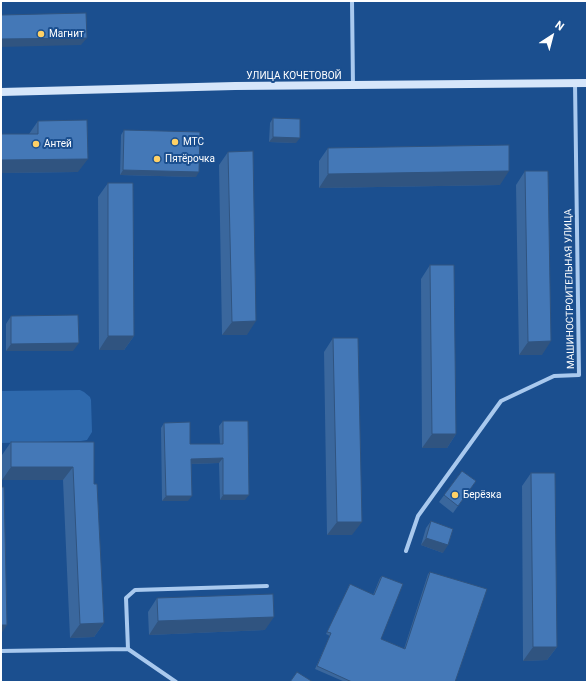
<!DOCTYPE html>
<html>
<head>
<meta charset="utf-8">
<style>
	body { margin:0 }
	#map { position:relative; width:588px; height:683px; overflow:hidden; background:#1b4f8f; font-family:Roboto,sans-serif }
	canvas { display:block }
	.frame { position:absolute; inset:0; border:2px solid #fff; pointer-events:none }
	.north { position:absolute; left:532px; top:16px; width:40px; height:40px; -webkit-text-stroke:3px #1b4f8f; paint-order:stroke; rotate:36deg; font-size:11px; font-weight:700; line-height:16px; text-align:center; color:#fff }
	.north::after { content:''; display:block; margin:auto; width:14px; height:18px; background:#fff; clip-path:polygon(50% 0,100% 100%,50% 72%,0 100%) }
</style>
</head>
<body>
<div id="map">
<canvas width="588" height="683"></canvas>
<div class="frame"></div>
<div class="north">N</div>
</div>
<script>
const c = document.querySelector('canvas').getContext('2d');
c.lineJoin = 'round';
function paint(path, color) { c.fillStyle = color; c.fill(path, 'evenodd'); }
const shape = rows => new Path2D(rows.map(r => 'M' + r).join(''));
function trace(path, color, width, dash) { c.strokeStyle = color; c.lineWidth = width; c.lineCap = dash ? 'butt' : 'round'; c.setLineDash(dash || []); c.stroke(path); }
function write(font, color, halo, rows, align = 'center') {
  c.font = font + ' Roboto,sans-serif'; c.lineWidth = 4; c.setLineDash([]); c.textBaseline = 'middle'; c.strokeStyle = halo; c.fillStyle = color; for (const [text, x, y, turn = 0] of rows) {
    c.save(); c.translate(x, y); c.rotate((+turn || 0) * Math.PI / 180); c.textAlign = isNaN(turn) ? turn : align; if (halo) c.strokeText(text, 0, 0); c.fillText(text, 0, 0); c.restore();
  }
}
paint(shape([
	[80,390,84,392,90,397,91,400,92,432,87,440,81,441,1,443,1,391]
]), '#2e69ad');
trace(shape([
	[352,1,353,86],
	[406,551,418,516,501,401,554,376,579,375,575,83],
	[128,649,126,598,135,590,267,586],
	[128,649,176,682],
	[1,651,128,649]
]), '#a9c9ee', 4);
trace(shape([
	[1,92,235,86,587,83]
]), '#d6e6fa', 8);
paint(shape([
	[273,118,296,143,269,142,270,123],
	[38,121,78,172,1,173,1,134,29,134],
	[124,130,196,177,120,175,121,135],
	[328,148,500,185,319,188,319,161],
	[228,152,247,335,222,335,219,165],
	[525,171,542,355,519,355,516,185],
	[108,183,134,336,124,350,99,350,98,197],
	[430,265,456,434,447,448,422,448,421,279],
	[11,316,73,351,6,351,6,324],
	[333,338,352,535,327,535,324,352],
	[223,421,245,500,220,500,219,463,191,464,188,501,162,501,161,428,164,423,190,444,220,444,219,426],
	[11,442,94,442,94,484,104,623,94,637,70,638,63,480,2,480,2,455],
	[462,471,476,481,453,513,439,502],
	[531,473,557,647,547,660,523,661,522,486],
	[431,521,443,553,421,545,426,528],
	[430,572,455,682,345,682,315,669,330,636,326,634,350,584,373,595,380,578,382,576,381,639,404,649,428,574],
	[157,598,265,630,149,635,148,612]
]), '#3a679d');
paint(shape([
	[87,38,81,45,1,47,1,39],
	[273,137,300,138,296,143,269,142],
	[88,159,78,172,1,173,1,160],
	[123,170,199,172,196,177,120,175],
	[509,171,500,185,319,188,328,174],
	[256,321,247,335,222,335,232,322],
	[108,336,134,336,124,350,99,350],
	[551,341,542,355,519,355,528,342],
	[79,343,73,351,6,351,11,344],
	[432,434,456,434,447,448,422,448],
	[223,458,219,463,188,464,191,459],
	[11,467,73,467,63,480,2,480],
	[223,495,249,495,245,500,220,500],
	[166,496,192,496,188,501,162,501],
	[337,522,362,522,352,535,327,535],
	[426,538,448,545,443,553,421,545],
	[274,617,265,630,149,635,158,621],
	[104,623,94,637,70,638,80,624],
	[1,625,7,625,1,634],
	[533,647,557,647,547,660,523,661]
]), '#305480');
const building = shape([
	[86,13,87,38,1,39,1,15,86,13],
	[273,118,300,119,300,138,273,137,273,118],
	[87,120,88,159,1,160,1,134,38,134,38,121,87,120],
	[124,130,200,132,199,172,123,170,124,130],
	[509,145,509,171,328,174,328,148,509,145],
	[253,151,256,321,232,322,228,152,253,151],
	[525,171,548,171,551,341,528,342,525,171],
	[108,183,133,183,134,336,108,336,108,183],
	[430,265,454,265,456,434,432,434,430,265],
	[78,315,79,343,11,344,11,316,78,315],
	[333,338,358,338,362,522,337,522,333,338],
	[223,421,248,421,249,495,223,495,223,458,191,459,192,496,166,496,164,423,190,422,190,444,223,444,223,421],
	[11,442,94,442,94,484,97,484,104,623,80,624,73,467,11,467,11,442],
	[462,471,476,481,458,506,444,495,462,471],
	[531,473,555,473,557,647,533,647,531,473],
	[1,487,4,487,7,625,1,625,1,487],
	[431,521,453,529,448,545,426,538,431,521],
	[430,572,487,589,455,682,352,682,317,666,331,633,327,632,350,584,374,595,382,576,403,584,381,639,405,649,430,572],
	[273,594,274,617,158,621,157,598,273,594],
	[297,672,313,682,290,682,297,672]
]);
paint(building, '#4478b7');
trace(building, '#305480', 1);
for (const [x, y, r, color] of [
	[41,34,4,"#ffd166"],
	[175,142,4,"#ffd166"],
	[36,144,4,"#ffd166"],
	[157,159,4,"#ffd166"],
	[455,495,4,"#ffd166"]
]) { const dot = new Path2D(); dot.arc(x, y, r, 0, 2 * Math.PI); c.fillStyle = color; c.fill(dot); trace(dot, '#1b4f8f', 1.5); }
write('10px', '#fff', '#1b4f8f', [
	["Магнит",49,34],
	["МТС",183,142],
	["Антей",44,144],
	["Пятёрочка",165,159],
	["Берёзка",463,495]
], 'left');
write('10px', '#fff', '#1b4f8f', [
	["УЛИЦА КОЧЕТОВОЙ",294,76],
	["МАШИНОСТРОИТЕЛЬНАЯ УЛИЦА",570,289,-91]
]);
</script>
</body>
</html>
